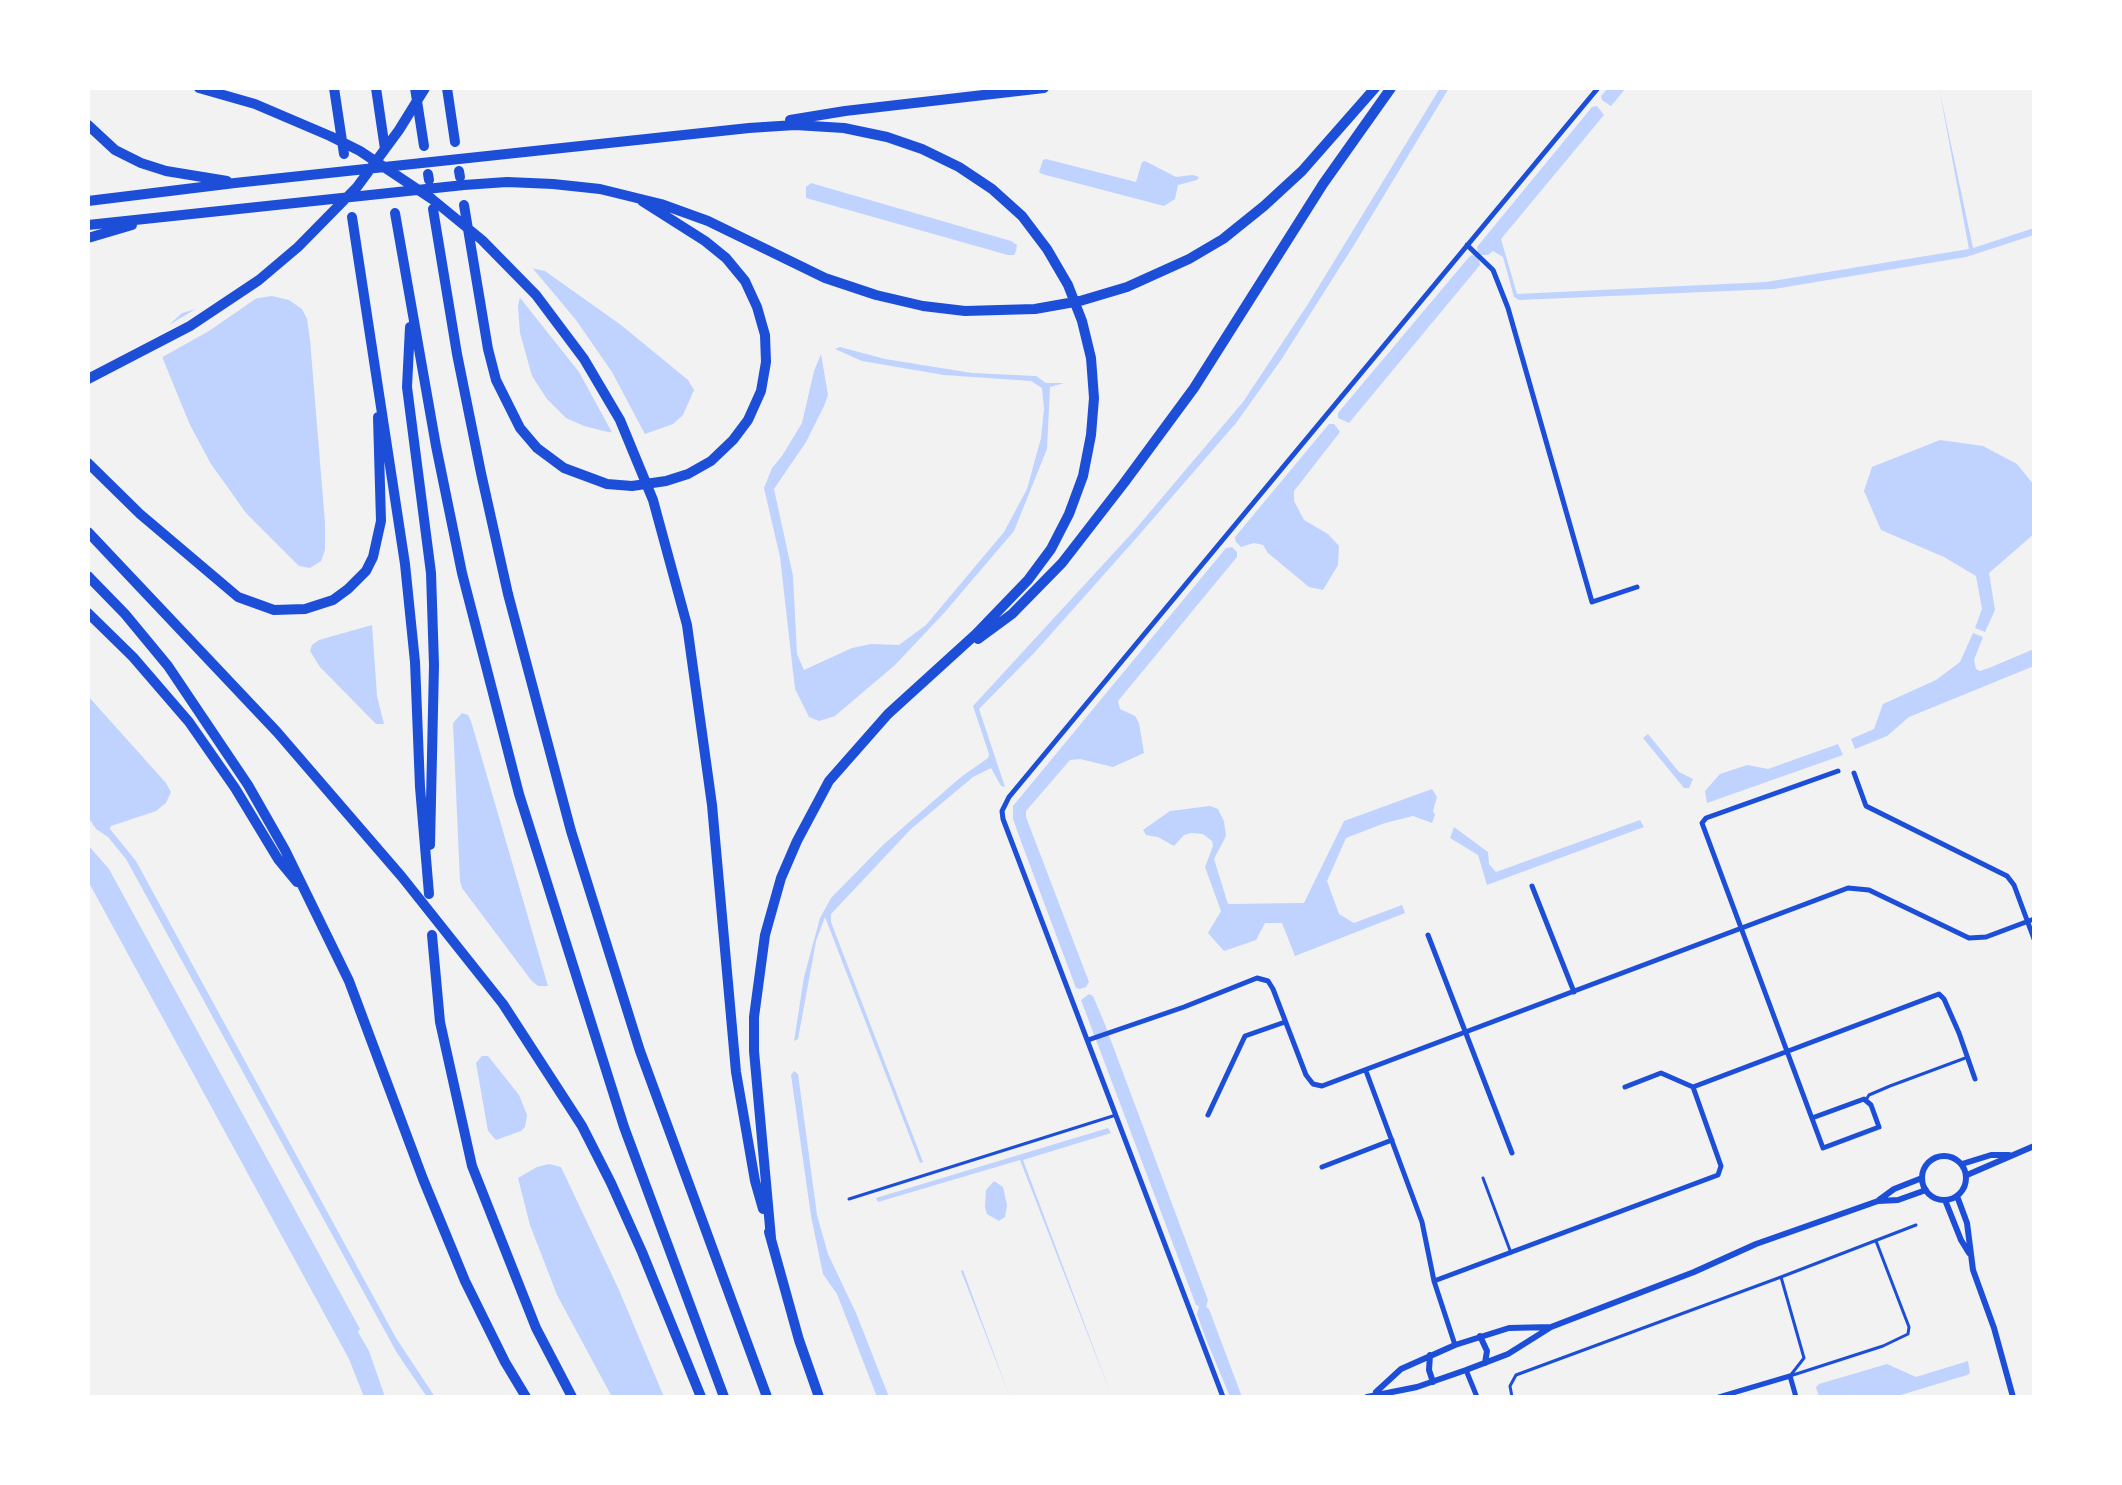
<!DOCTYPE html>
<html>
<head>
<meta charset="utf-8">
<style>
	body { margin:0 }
	#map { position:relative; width:2122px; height:1485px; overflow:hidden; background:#f2f2f2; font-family:"Fira Sans",sans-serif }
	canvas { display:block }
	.frame { position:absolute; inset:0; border:90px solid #fff; pointer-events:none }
</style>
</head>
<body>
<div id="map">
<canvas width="2122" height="1485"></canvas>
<div class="frame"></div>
</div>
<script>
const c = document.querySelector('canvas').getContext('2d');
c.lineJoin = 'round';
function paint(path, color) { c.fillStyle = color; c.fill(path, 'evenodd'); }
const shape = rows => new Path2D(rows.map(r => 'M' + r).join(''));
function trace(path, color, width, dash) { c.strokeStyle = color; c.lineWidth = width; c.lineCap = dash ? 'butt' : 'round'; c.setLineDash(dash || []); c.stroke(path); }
paint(shape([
	[1440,88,1449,88,1354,245,1281,360,1236,423,1139,535,1035,652,979,709,1005,787,1001,786,991,768,973,777,911,829,831,914,831,922,923,1162,920,1163,825,917,816,941,798,1039,794,1041,804,977,820,918,831,898,884,844,961,777,988,758,989,754,973,706,1133,532,1243,402,1308,304],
	[1608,88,1626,88,1611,106,1602,100,1601,96],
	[1939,88,1973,248,2034,228,2034,235,1966,257,1774,289,1519,300,1514,297,1503,257,1493,251,1488,255,1482,255,1479,260,1480,265,1349,423,1338,418,1338,413,1469,257,1478,251,1477,247,1592,107,1597,106,1604,115,1501,239,1517,294,1766,282,1969,249],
	[1046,159,1136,182,1142,162,1145,161,1176,177,1193,175,1199,177,1197,180,1178,185,1175,199,1164,206,1042,174,1039,172,1043,160],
	[811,183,1011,241,1017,245,1016,251,1014,255,1008,255,806,198,806,187],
	[531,268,545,271,621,325,688,380,694,390,683,415,673,424,642,435,608,432,584,426,566,418,547,399,532,376,520,333,518,306,524,279],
	[272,296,289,300,302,309,307,319,310,340,325,523,325,550,321,561,310,568,299,566,246,513,211,464,190,425,163,359,162,344,166,333,171,323,182,313,206,306],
	[840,347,885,359,972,373,1036,376,1046,383,1064,383,1050,387,1047,449,1014,531,944,613,895,665,835,716,819,721,809,717,795,689,780,557,764,488,772,468,782,456,802,423,814,371,821,354,828,395,824,406,806,442,774,489,793,576,797,654,804,670,852,648,871,644,899,645,926,625,1004,532,1027,489,1041,438,1044,409,1042,388,1031,381,944,375,862,361,835,349],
	[1329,424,1334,424,1340,432,1294,491,1294,501,1304,520,1328,534,1339,546,1338,565,1323,590,1309,587,1268,553,1263,545,1254,543,1241,547,1236,542,1235,537],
	[1940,440,1983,446,2017,464,2034,485,2034,534,1989,573,1995,610,1985,632,1975,628,1982,609,1976,576,1944,557,1881,530,1864,491,1872,467],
	[1232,547,1237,552,1237,557,1118,701,1120,709,1135,716,1139,723,1144,753,1113,767,1080,759,1070,760,1026,811,1026,817,1089,982,1086,987,1080,989,1076,988,1022,844,1013,819,1013,806,1226,548],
	[372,625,377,696,384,724,376,724,320,667,310,651,312,645,319,640],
	[1973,633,1983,637,1974,660,1976,669,1980,671,1989,668,2034,649,2034,666,1909,717,1887,736,1855,749,1851,739,1874,729,1883,704,1936,680,1960,662],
	[88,696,166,783,171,792,166,803,156,811,111,826,110,829,136,861,396,1338,435,1397,427,1397,397,1353,126,859,108,837,96,829,88,817],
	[462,713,468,715,471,721,548,986,538,986,531,980,462,888,460,881,453,723],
	[1648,734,1679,772,1693,779,1689,788,1684,788,1643,738],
	[1838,744,1843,755,1707,803,1705,791,1720,774,1747,765,1768,769],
	[1432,789,1437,797,1433,811,1435,815,1432,823,1413,816,1385,823,1346,838,1327,881,1339,914,1354,923,1402,905,1405,913,1295,956,1282,923,1265,923,1256,940,1224,951,1208,933,1221,911,1205,867,1213,846,1212,841,1203,834,1191,833,1184,835,1174,846,1158,837,1146,835,1143,830,1170,811,1210,806,1218,809,1224,821,1226,836,1214,859,1228,904,1304,903,1344,821],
	[1640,820,1644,827,1487,885,1478,855,1450,838,1454,827,1488,852,1489,864,1496,872],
	[88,845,109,869,360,1329,358,1332,369,1351,385,1397,364,1397,349,1359,88,881],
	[1089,994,1093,996,1104,1022,1208,1300,1206,1307,1209,1309,1242,1397,1230,1397,1206,1339,1197,1314,1199,1306,1196,1305,1081,1000],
	[482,1056,488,1056,492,1061,519,1095,527,1115,525,1127,521,1131,496,1140,488,1131,476,1063],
	[794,1071,798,1074,817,1215,828,1254,856,1313,889,1397,877,1397,837,1294,823,1274,811,1216,791,1075],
	[1108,1128,1111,1133,1023,1160,1112,1397,1020,1160,878,1202,876,1198],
	[549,1164,561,1167,619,1290,664,1397,612,1397,557,1295,530,1225,518,1178,537,1167],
	[994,1181,1003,1187,1007,1205,1005,1217,999,1221,987,1214,985,1207,986,1190],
	[963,1270,981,1319,1010,1397,961,1271],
	[1968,1361,1970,1373,1967,1375,1894,1397,1819,1397,1816,1387,1819,1384,1887,1364,1916,1377]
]), '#bfd3fe');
paint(shape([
	[178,88,259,88,272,93,249,98,188,95],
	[530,265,576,320,612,372,647,438,614,436,579,372,517,294,520,277],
	[264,293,209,331,159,359,158,343,164,328,209,301]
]), '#f2f2f2');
trace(shape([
	[1866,1100,1869,1095,1890,1086,1968,1057],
	[1483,1178,1511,1253],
	[849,1199,1116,1115],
	[1790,1376,1804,1358,1781,1277,1916,1225],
	[1790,1376,1883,1346,1908,1334,1909,1327,1876,1241],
	[1512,1397,1510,1386,1516,1375,1781,1277]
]), '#1d4ed8', 3);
trace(shape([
	[1467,245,1493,270,1508,308,1592,602,1637,587],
	[1854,773,1866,806,2007,876,2014,885,2034,939],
	[1532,886,1574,992],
	[1428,935,1512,1153],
	[1088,1040,1184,1007,1257,978,1268,981,1273,989,1306,1075,1313,1084,1322,1086,1848,888,1869,890,1969,938,1986,937,2034,919],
	[1366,1071,1422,1222,1434,1281,1455,1345],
	[1625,1087,1661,1073,1693,1087,1939,994,1944,999,1959,1033,1975,1079],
	[1208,1115,1245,1036,1285,1022],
	[1812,1118,1864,1099,1871,1105,1879,1127,1823,1148,1702,823,1706,818,1838,771],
	[1322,1167,1392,1140],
	[1434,1281,1718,1175,1721,1166,1693,1087],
	[1466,1370,1477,1397],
	[1223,1397,1003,819,1002,811,1009,797,1598,88],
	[1719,1397,1790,1376,1796,1397]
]), '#1d4ed8', 5);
trace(shape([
	'1922 1178a22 22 0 1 1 44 0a22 22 0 1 1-44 0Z',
	[1962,1164,1991,1155,2009,1155],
	[1967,1175,2034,1146],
	[1957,1196,1967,1223,1973,1270,1994,1328,2013,1397],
	[1879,1200,1894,1189,1922,1178],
	[1945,1200,1961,1240,1969,1253],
	[1480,1336,1487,1351,1485,1363],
	[1430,1355,1429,1370,1433,1382],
	[1376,1392,1401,1369,1455,1345,1509,1328,1551,1327],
	[1367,1397,1417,1387,1466,1370,1508,1354,1551,1327,1694,1272,1756,1244,1878,1201,1898,1200,1926,1190]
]), '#1d4ed8', 6);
trace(shape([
	[199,88,255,104,330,136,360,151,432,199,482,240,536,295,584,359,620,420,653,500,687,625,712,805,736,1072,755,1181,763,1209],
	[334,88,344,154],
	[376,88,385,149],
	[415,88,424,146],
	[447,88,455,142],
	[790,120,845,111,1044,88],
	[88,125,115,150,141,163,166,171,227,181],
	[459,171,460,177],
	[428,174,429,180],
	[88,201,235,183,749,128,795,125,844,128,887,137,922,149,959,167,992,189,1022,216,1047,249,1068,285,1082,321,1091,358,1094,398,1091,435,1083,476,1069,514,1051,549,1028,580,976,634,888,714,829,781,797,841,781,878,765,935,754,1017,754,1051,771,1238],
	[464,205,488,349,496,380,520,428,537,448,564,468,607,484,632,486,666,481,688,474,711,461,733,440,748,420,761,391,766,362,765,335,757,307,745,281,726,258,705,241,642,201],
	[433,209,457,354,481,473,508,594,571,831,640,1051,767,1397],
	[395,213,436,446,462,573,519,794,624,1127,724,1397],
	[352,217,405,564,415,662,420,787,429,894],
	[88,225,464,185,507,182,553,184,600,189,661,204,708,221,825,278,876,295,923,306,965,311,1035,309,1080,301,1127,287,1189,259,1223,239,1264,206,1302,171,1375,88],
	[88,238,132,225],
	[410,327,407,387,431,573,434,665,430,845],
	[88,379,190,326,259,280,298,247,357,187,399,130,425,88],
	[88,463,140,514,238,597,274,610,305,609,333,600,348,589,366,571,373,557,381,521,378,417],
	[88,532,277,732,402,877,503,1004,582,1126,611,1183,642,1252,701,1397],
	[88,576,125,614,168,666,248,785,285,850,349,981,423,1179,465,1281,505,1362,526,1397],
	[88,613,133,657,189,722,235,788,278,859,297,882],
	[978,639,1012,614,1062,563,1124,483,1194,388,1323,184,1391,88],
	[432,935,440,1022,472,1166,536,1328,572,1397],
	[769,1232,799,1340,819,1397]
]), '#1d4ed8', 10);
</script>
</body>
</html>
